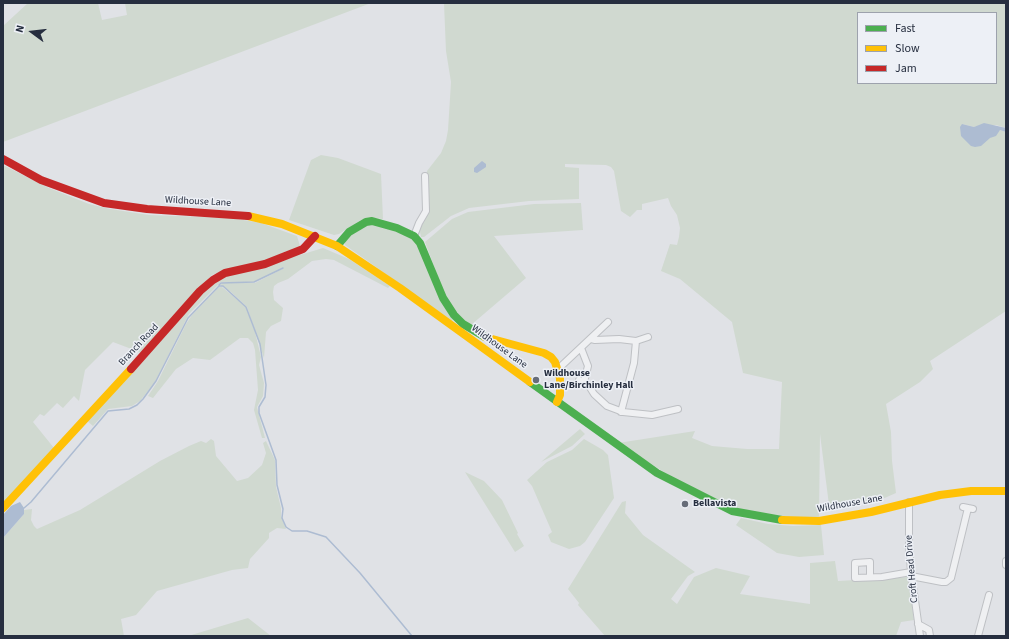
<!DOCTYPE html>
<html>
<head>
<meta charset="utf-8">
<style>
	body { margin:0 }
	#map { position:relative; width:1009px; height:639px; overflow:hidden; background:#e0e2e6; font-family:"Source Sans 3",sans-serif }
	canvas { display:block }
	.frame { position:absolute; inset:0; border:4px solid #262e3f; pointer-events:none }
	.legend { position:absolute; left:857px; top:12px; width:140px; height:72px; box-sizing:border-box; background:#edf0f6; border:1px solid #9da2ad; margin:0; padding:5px 7px; list-style:none; font-size:12px; color:#262e3f }
	.legend li { display:flex; align-items:center; gap:8px; height:20px }
	.legend b { width:20px; border:1px solid #9da2ad }
	.north { position:absolute; left:12px; top:12px; width:40px; height:40px; -webkit-text-stroke:3px #edf0f6; paint-order:stroke; rotate:285deg; font-size:11px; font-weight:700; line-height:16px; text-align:center; color:#262e3f }
	.north::after { content:''; display:block; margin:auto; width:14px; height:18px; background:#262e3f; clip-path:polygon(50% 0,100% 100%,50% 72%,0 100%) }
</style>
</head>
<body>
<div id="map">
<canvas width="1009" height="639"></canvas>
<div class="frame"></div>
<ul class="legend">
<li><b style="height:5px;background:#4caf50"></b>Fast</li>
<li><b style="height:5px;background:#ffc107"></b>Slow</li>
<li><b style="height:5px;background:#c62828"></b>Jam</li>
</ul>
<div class="north">N</div>
</div>
<script>
const c = document.querySelector('canvas').getContext('2d');
c.lineJoin = 'round';
function paint(path, color) { c.fillStyle = color; c.fill(path, 'evenodd'); }
const shape = rows => new Path2D(rows.map(r => 'M' + r).join(''));
function trace(path, color, width, dash) { c.strokeStyle = color; c.lineWidth = width; c.lineCap = dash ? 'butt' : 'round'; c.setLineDash(dash || []); c.stroke(path); }
function write(font, color, halo, rows, align = 'center') {
  c.font = font + ' "Source Sans 3",sans-serif'; c.lineWidth = 3; c.setLineDash([]); c.textBaseline = 'middle'; c.strokeStyle = halo; c.fillStyle = color; for (const [text, x, y, turn = 0] of rows) {
    c.save(); c.translate(x, y); c.rotate((+turn || 0) * Math.PI / 180); c.textAlign = isNaN(turn) ? turn : align; if (halo) c.strokeText(text, 0, 0); c.fillText(text, 0, 0); c.restore();
  }
}
paint(shape([
	[28,3,98,3,102,20,127,15,125,3,371,3,3,142,3,26],
	[444,3,1006,3,1006,128,996,125,974,127,962,124,990,138,1000,130,1006,132,1006,311,930,361,933,369,920,382,886,404,891,432,892,461,896,493,880,500,829,505,820,434,819,517,787,517,740,509,718,500,675,479,618,443,695,431,692,438,712,446,747,449,779,449,782,382,743,373,732,322,680,279,661,271,670,244,677,245,679,237,680,228,677,215,671,206,668,198,642,204,642,210,637,210,630,217,621,211,614,171,611,167,606,165,565,164,565,167,579,168,579,199,529,201,469,208,451,216,424,237,421,237,419,227,426,217,427,171,441,153,446,141,448,130,451,82,446,51],
	[858,13,996,13,996,83,858,83],
	[321,155,338,158,381,174,383,219,371,218,361,220,339,234,334,235,289,220,311,160],
	[3,165,49,188,89,204,110,209,149,215,231,218,261,223,297,236,300,246,266,260,228,269,212,275,142,353,113,342,85,370,79,401,74,396,63,408,57,403,44,416,40,414,33,422,54,448,3,505],
	[581,203,583,230,494,236,526,278,471,325,459,317,447,301,425,242,452,219,468,212,534,204],
	[371,224,401,232,416,242,454,318,452,321,345,245,345,238],
	[323,248,349,259,390,286,388,288,334,260,326,259,312,261,288,279,278,283,274,286,273,292,274,300,283,308,281,321,271,326,266,332,264,358,247,307,231,292,220,285,222,283,255,283,284,268,254,282,221,282,189,314,155,382,140,401,132,406,108,409,93,426,86,420,201,292,219,277,298,253,300,255],
	[219,287,222,287,246,307,255,332,261,357,259,365,264,383,263,396,257,407,265,438,262,438,254,410,258,390,255,350,253,343,248,338,240,338,210,360,193,358,176,369,153,398,148,396,158,381,186,324,192,315],
	[580,429,585,434,572,446,541,462],
	[211,439,214,441,216,456,237,481,248,478,262,465,266,453,263,443,266,441,275,460,276,487,281,508,281,516,286,529,277,528,269,533,269,538,250,559,248,568,232,570,157,591,136,615,121,619,124,636,3,636,3,538,24,514,24,510,32,509,31,520,34,526,37,529,80,510,160,461,189,446,201,441,206,443],
	[584,439,603,450,608,455,614,498,585,542,580,546,569,549,551,542,548,535,552,532,532,486,527,480,547,462,572,450],
	[465,472,484,481,502,500,518,533,517,534,524,546,515,552],
	[626,501,625,513,643,535,695,572,688,576,671,599,677,604,694,577,716,568,750,576,740,594,810,604,810,563,835,561,838,581,908,577,914,620,901,622,896,636,605,636,578,605,579,603,568,589,622,502],
	[741,518,768,524,793,526,821,525,824,555,799,557,777,553,736,525],
	[248,618,271,636,188,636]
]), '#d0d9d0');
paint(shape([
	[984,123,1006,128,1006,132,1000,130,996,136,990,138,981,146,975,147,971,146,961,136,960,127,962,124,974,127],
	[482,161,486,164,486,167,477,173,474,172,474,168],
	[20,502,24,508,24,514,3,538,3,515,11,506]
]), '#adbcd2');
trace(shape([
	[219,285,221,283,254,282,283,268],
	[24,508,31,502,108,411,129,409,137,405,143,399,156,381,188,318,219,286,223,286,246,307,260,344,266,385,265,397,259,407,259,413,276,460,277,485,283,509,282,518,286,527,292,531,307,531,326,537,360,573,412,636]
]), '#adbcd2', 1.5);
const street = shape([
	[414,236,419,223,426,211,425,176],
	[591,339,595,340,619,339,636,341,648,337],
	[581,348,588,366,584,382],
	[557,370,608,322],
	[579,380,589,386,594,394,607,406,623,412,652,415,678,409],
	[621,412,634,363,636,341],
	[909,502,909,544,911,572,920,636],
	[963,507,973,509],
	[1006,561,1006,565],
	[911,576,942,582,946,582,951,578,968,508],
	[870,577,870,562,855,563,855,578,882,577,911,572],
	[918,624,929,630,930,636],
	[978,636,989,595]
]);
trace(street, '#bec0c4', 8);
trace(street, '#eff0f2', 6);
trace(shape([
	[337,246,349,232,366,222,372,221,397,228,414,236,420,243,443,298,454,315,463,324,485,337],
	[530,382,657,473,732,511,782,520]
]), '#4caf50', 8);
trace(shape([
	[248,216,282,224,337,246,400,288,530,382],
	[485,337,544,353,551,357,555,362,560,378,560,395,557,402],
	[3,508,131,369],
	[782,520,819,521,871,512,940,495,971,491,1006,491]
]), '#ffc107', 8);
trace(shape([
	[3,159,41,180,104,203,147,209,248,216],
	[131,369,200,291,213,280,225,273,265,264,303,249,315,236]
]), '#c62828', 8);
for (const [x, y, r, color] of [
	[536,380,4,"#676d79"],
	[685,504,4,"#676d79"]
]) { const dot = new Path2D(); dot.arc(x, y, r, 0, 2 * Math.PI); c.fillStyle = color; c.fill(dot); trace(dot, '#edf0f6', 1.5); }
write('10px', '#262e3f', '#edf0f6', [
	["Wildhouse Lane",198,202,3],
	["Branch Road",139,345,-47],
	["Wildhouse Lane",499,347,36],
	["Wildhouse Lane",850,504,-10],
	["Croft Head Drive",912,569,-95]
]);
write('bold 10px', '#262e3f', '#edf0f6', [
	["Wildhouse",544,374],
	["Lane/Birchinley Hall",544,386],
	["Bellavista",693,504]
], 'left');
</script>
</body>
</html>
